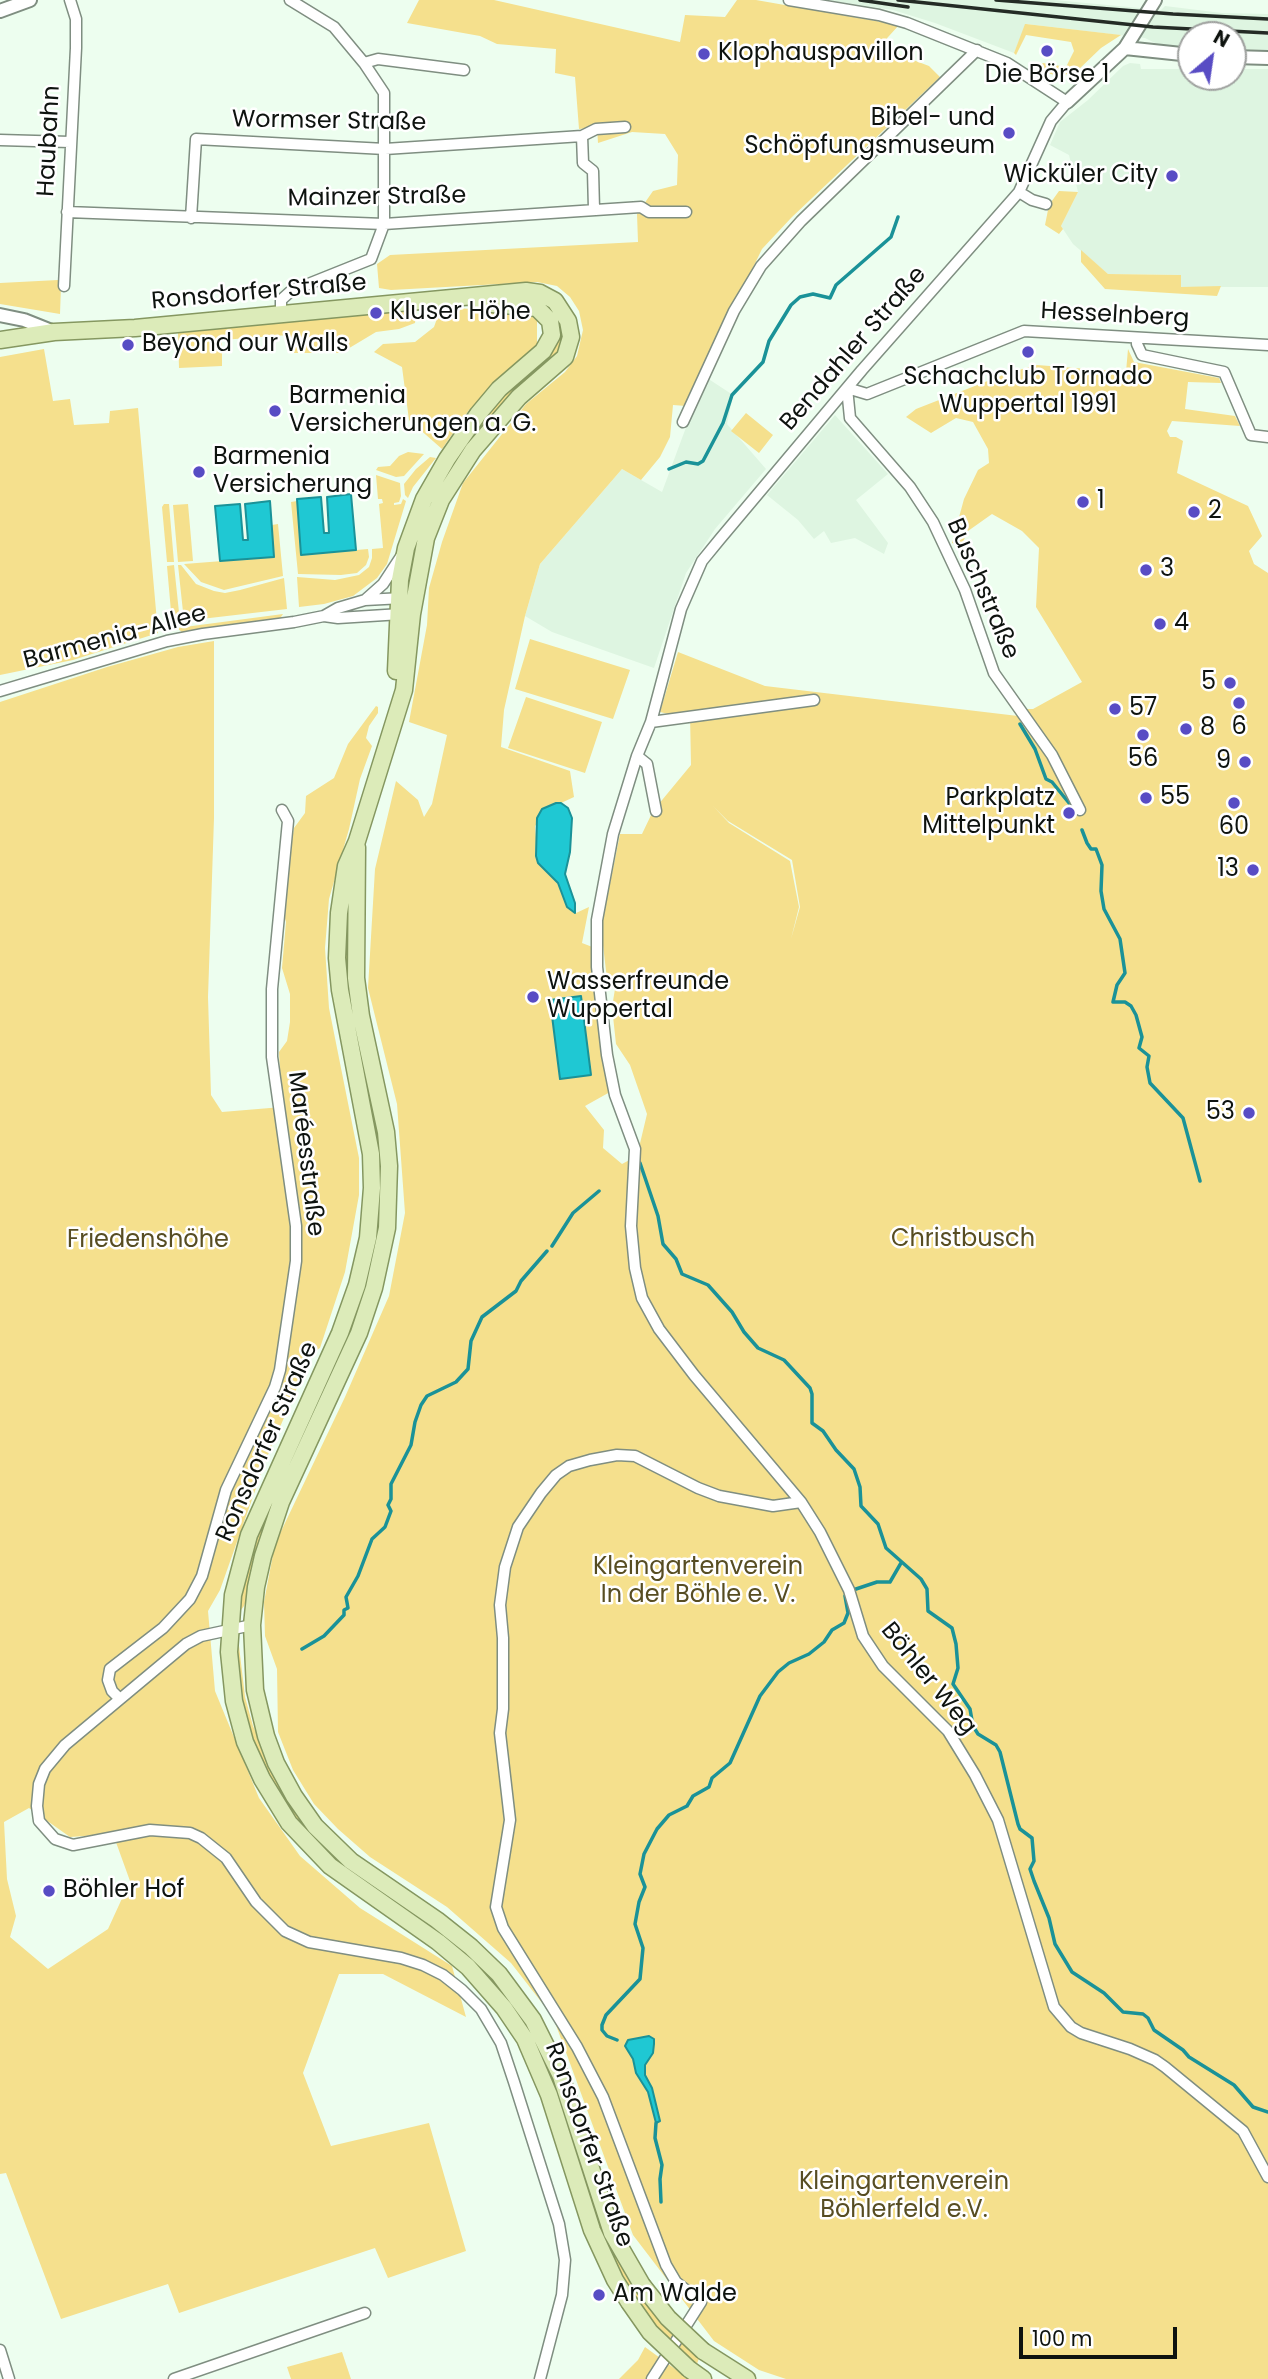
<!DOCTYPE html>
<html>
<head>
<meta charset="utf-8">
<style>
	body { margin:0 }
	#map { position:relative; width:1268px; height:2379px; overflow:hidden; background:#edfeef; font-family:Poppins,sans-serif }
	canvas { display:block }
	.north { position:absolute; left:1177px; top:21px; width:70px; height:70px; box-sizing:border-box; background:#fff; border:2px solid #9fa19f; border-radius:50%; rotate:29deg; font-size:19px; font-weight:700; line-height:28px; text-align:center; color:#0e130f }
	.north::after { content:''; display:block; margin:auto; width:24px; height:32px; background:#584cc4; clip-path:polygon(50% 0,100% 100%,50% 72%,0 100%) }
	.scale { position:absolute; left:1019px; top:2327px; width:158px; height:32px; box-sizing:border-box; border:4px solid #0e130f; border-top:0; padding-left:9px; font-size:21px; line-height:24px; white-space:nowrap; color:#0e130f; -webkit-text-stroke:5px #fff; paint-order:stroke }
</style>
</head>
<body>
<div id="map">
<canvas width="1268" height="2379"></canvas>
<div class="north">N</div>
<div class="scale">100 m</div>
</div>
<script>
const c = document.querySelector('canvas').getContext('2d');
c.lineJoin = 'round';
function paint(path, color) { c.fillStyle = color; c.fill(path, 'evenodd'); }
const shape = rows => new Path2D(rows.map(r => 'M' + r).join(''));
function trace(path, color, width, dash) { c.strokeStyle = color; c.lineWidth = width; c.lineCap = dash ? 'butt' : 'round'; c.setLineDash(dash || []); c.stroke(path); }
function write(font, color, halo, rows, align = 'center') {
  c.font = font + ' Poppins,sans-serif'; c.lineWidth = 5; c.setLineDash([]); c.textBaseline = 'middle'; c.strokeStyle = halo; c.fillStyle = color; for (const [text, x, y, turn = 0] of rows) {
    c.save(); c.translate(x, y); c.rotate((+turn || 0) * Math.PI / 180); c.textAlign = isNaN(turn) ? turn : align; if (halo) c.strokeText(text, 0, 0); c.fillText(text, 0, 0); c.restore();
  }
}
paint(shape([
	[827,0,1054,0,1161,10,1165,6,1222,13,1268,14,1268,51,1233,50,1233,35,1191,35,1191,49,1157,44,1145,38,1026,24,1014,53,935,23,893,10],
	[1130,63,1140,64,1141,69,1191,69,1191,77,1233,77,1233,69,1268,69,1268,287,1181,287,1181,275,1108,274,1073,244,1061,226,1078,192,1069,155,1050,145,1060,122,1088,100,1123,66],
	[707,378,733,395,727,424,766,469,715,529,686,573,654,668,552,632,525,616,540,564,622,469,662,492,691,414],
	[835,415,888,474,856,500,888,543,884,554,855,538,831,543,824,531,814,539,798,520,767,495]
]), '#def5e1');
paint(shape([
	[419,0,494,0,680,42,685,15,725,17,737,0,756,0,899,25,879,47,929,66,940,77,792,217,762,249,686,406,673,405,670,437,660,457,641,480,622,469,540,564,525,616,504,710,501,747,570,771,574,797,561,803,556,803,535,826,537,848,536,856,558,883,568,907,576,913,589,907,582,943,595,948,610,1092,585,1106,604,1130,603,1148,622,1164,637,1156,647,1114,630,1065,616,1044,612,1007,616,983,607,979,601,928,620,834,642,834,653,811,691,765,690,714,677,716,660,712,678,652,765,686,1018,716,1019,709,1033,709,1082,682,1036,607,1039,548,1022,531,992,514,968,531,961,546,952,543,964,499,978,470,989,463,988,449,973,422,956,418,931,433,906,417,916,409,1008,373,1037,365,1126,372,1128,349,1134,362,1219,378,1221,383,1188,382,1185,409,1235,416,1240,426,1172,421,1167,431,1170,437,1176,437,1183,441,1177,473,1248,506,1262,536,1249,551,1254,564,1268,573,1268,2379,786,2379,759,2370,714,2341,633,2235,553,2017,511,1963,447,1907,370,1857,338,1829,314,1804,293,1770,278,1732,277,1669,265,1636,264,1602,275,1544,345,1397,389,1296,405,1213,397,1104,368,988,375,869,396,781,418,800,424,817,432,804,447,735,409,722,427,625,429,588,442,542,463,483,526,404,565,372,577,356,583,330,579,311,570,297,557,286,537,282,391,290,379,288,377,264,390,255,638,242,637,214,653,191,677,185,678,155,665,134,632,132,598,143,597,127,579,129,575,77,555,73,556,49,497,44,480,36,407,23],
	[713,806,728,821,792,860,800,907,791,939,799,907,790,861,729,823],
	[1025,24,1026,24,1121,35,1101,48,1076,72,1059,76,1047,73,1039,66,1043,63,1066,67,1074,51,1071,42,1026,35,1016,55,1014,53],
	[1059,191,1078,192,1061,226,1063,229,1059,234,1045,225,1049,205],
	[1081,250,1108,274,1181,275,1181,287,1221,286,1217,296,1105,289,1081,262],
	[58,280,61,286,60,314,0,304,0,283],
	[526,299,541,299,559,313,564,337,559,353,499,407,480,431,412,583,406,583,415,542,435,491,476,429,502,396,546,357,559,341,559,324,554,314,544,305],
	[441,307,532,313,537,320,537,345,469,410,442,449,409,420,402,367,374,352,383,344,415,342,434,327],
	[417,309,415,323,399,329,376,332,341,353,288,353,288,335,222,340,222,366,179,368,178,333],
	[44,349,53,401,70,399,74,425,109,423,110,411,138,408,158,633,73,660,0,675,0,357],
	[746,413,773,435,759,453,731,431],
	[408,452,424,454,404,476,396,477,376,470,378,467,390,466,399,456],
	[430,457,436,458,413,487,408,498,405,495,404,484,416,469],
	[376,475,400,483,401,496,399,502,394,503,394,505,401,504,403,499,406,501,387,564,377,578,353,596,324,604,299,607,297,577,335,580,359,575,369,567,372,558,372,549,383,548,379,504,383,503,382,499,378,499],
	[297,501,301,555,368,549,369,557,366,565,357,573,341,575,298,574,291,502],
	[164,504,169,504,174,562,167,562,162,507],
	[188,504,193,561,178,562,173,505],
	[278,524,283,576,224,590,201,582,184,564,274,557,272,525],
	[174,565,180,622,172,623,167,566],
	[178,565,181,565,196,584,214,591,225,593,240,590,284,578,287,609,184,621],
	[283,614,279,620,183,633,177,628],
	[530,639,630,670,613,719,515,689],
	[214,641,214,818,208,997,211,1095,222,1112,282,1107,279,1052,287,1041,290,1022,290,994,282,968,286,922,281,905,294,828,305,813,306,796,334,778,348,744,376,706,378,707,378,713,369,726,366,738,372,746,360,779,349,829,329,899,325,948,329,1008,359,1158,359,1195,345,1272,320,1348,312,1353,267,1457,220,1590,208,1611,215,1691,259,1798,300,1856,360,1908,452,1966,466,2017,383,1974,339,1974,303,2073,331,2146,429,2123,466,2251,388,2278,375,2248,179,2313,168,2284,61,2319,6,2173,0,2174,0,702,107,667,178,647],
	[29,1808,70,1837,113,1834,130,1881,108,1929,48,1969,10,1937,16,1916,7,1879,4,1822],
	[526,697,602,722,585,773,508,748],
	[347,891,378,1123,382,1206,378,1241,362,1304,244,1606,238,1614,237,1610,253,1544,286,1465,345,1339,375,1238,379,1171,371,1110,349,1012,344,968],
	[236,1641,239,1646,245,1697,253,1726,279,1784,299,1818,320,1841,458,1944,494,1978,528,2024,553,2076,598,2218,615,2254,699,2358,697,2364,651,2322,618,2271,602,2238,515,2013,491,1981,466,1956,351,1874,325,1852,302,1828,277,1792,255,1746,242,1709],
	[645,2347,689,2379,619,2379,638,2360],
	[342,2352,351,2379,291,2379,287,2367]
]), '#f5e08d');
const water = shape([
	[351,494,356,550,301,555,297,499,321,497,324,533,329,533,327,497,351,494],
	[270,501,274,557,220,561,215,506,240,504,243,540,248,540,245,504,270,501],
	[556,803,561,803,568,808,572,818,570,852,565,874,575,903,575,913,567,907,558,883,538,863,536,856,537,818,542,809,556,803],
	[581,996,591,1075,560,1079,550,1000,581,996],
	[649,2036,654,2039,654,2044,653,2053,645,2065,645,2075,652,2088,660,2121,656,2123,648,2092,636,2073,633,2059,625,2046,628,2040,649,2036]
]);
paint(water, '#1fc8d3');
trace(water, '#1a9298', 2);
trace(shape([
	[669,469,686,462,698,464,703,461,723,423,732,395,763,362,769,341,791,305,800,297,813,294,830,298,836,285,891,237,898,217],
	[1020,724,1035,749,1046,779,1052,782,1069,803],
	[1082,830,1087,843,1091,849,1096,849,1102,865,1101,891,1104,909,1120,939,1125,973,1117,985,1113,1002,1125,1002,1131,1006,1136,1015,1142,1037,1139,1048,1149,1056,1147,1067,1150,1083,1183,1118,1200,1181],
	[640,1163,658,1216,663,1244,676,1259,682,1274,708,1285,732,1312,744,1332,758,1348,784,1360,810,1388,812,1394,812,1423,823,1431,836,1450,854,1469,860,1487,861,1506,878,1524,886,1548,921,1579,927,1589,928,1611,952,1628,956,1644,958,1668,953,1684,970,1709,973,1726,978,1734,996,1745,1000,1752,1018,1824,1020,1829,1032,1838,1034,1861,1030,1869,1034,1881,1049,1918,1055,1944,1072,1972,1104,1993,1123,2012,1143,2014,1148,2018,1154,2030,1183,2050,1189,2057,1234,2085,1253,2107,1268,2112],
	[552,1246,573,1213,599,1191],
	[853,1590,877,1582,890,1582,901,1563],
	[302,1649,324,1636,344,1615,344,1610,348,1608,346,1597,358,1576,372,1539,385,1527,391,1511,388,1505,391,1499,391,1484,411,1445,415,1422,421,1405,427,1396,456,1382,468,1369,471,1341,482,1317,516,1291,521,1281,547,1251],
	[617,2040,607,2036,602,2030,602,2025,606,2015,640,1979,643,1948,635,1924,639,1902,645,1887,640,1874,644,1854,657,1829,669,1815,687,1806,693,1796,709,1787,712,1778,730,1763,760,1696,778,1672,789,1663,809,1654,824,1642,832,1630,844,1623,848,1613,845,1596],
	[656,2123,655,2138,662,2165,660,2179,661,2202]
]), '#1a9298', 3.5);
const minor = shape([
	[789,0,879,15,907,23,1007,63,1067,102,1051,121,1019,192,862,370,720,539,702,561,681,609,651,722,637,756,613,834,597,920,597,967,607,1055,615,1095,635,1149,631,1226,635,1268,642,1298,659,1329,694,1375,801,1502,820,1532,849,1590,863,1636,883,1666,948,1731,975,1775,998,1820,1054,2007,1071,2027,1081,2033,1130,2049,1155,2060,1165,2067,1243,2131,1268,2177],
	[364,63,378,59,464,70],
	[582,136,583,163,593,171,594,209],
	[0,140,70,142],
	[1019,192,1032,200,1046,204],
	[67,212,384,224,641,207,649,212,686,212],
	[191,218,196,139,385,149,582,136,596,129,625,127],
	[64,286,76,48,76,19,70,0],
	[281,313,281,300,291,291,371,259,384,224,384,93,364,63,334,27,290,0],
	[1137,339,1137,344,1142,355,1224,372,1251,435,1268,437],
	[847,388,850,418,910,487,933,522,965,590,994,673,1052,755,1080,810],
	[847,388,867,394,1024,331,1268,345],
	[683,422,734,311,761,266,801,221,977,50],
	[365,600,383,584,402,555],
	[324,616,338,618,401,614],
	[0,691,167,641,203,634,294,622,324,616,338,608,365,600,403,598],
	[651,722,814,700],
	[637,756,647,764,656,811],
	[252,1625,201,1636,186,1644,65,1745,45,1769,39,1784,37,1806,39,1821,55,1839,73,1845,150,1830,190,1833,201,1838,226,1858,256,1902,285,1931,309,1942,401,1958,423,1965,443,1975,462,1990,481,2009,501,2043,514,2082,559,2224,565,2260,562,2295,540,2379],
	[119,1698,112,1691,108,1680,110,1669,163,1628,190,1599,202,1576,226,1490,275,1387,280,1370,296,1261,296,1226,272,1057,272,989,288,821,282,810],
	[0,2350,9,2379],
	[174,2379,365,2313],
	[652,2379,701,2302,676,2282,666,2265,603,2097,577,2047,503,1928,496,1907,510,1820,500,1733,503,1709,503,1638,500,1605,505,1567,518,1527,541,1493,556,1475,569,1466,590,1460,617,1455,635,1456,698,1488,719,1496,773,1506,801,1502]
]);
const tertiary = shape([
	[0,11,30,0],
	[1125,48,1191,55],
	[1233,57,1268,58],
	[1067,102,1125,48,1155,0],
	[0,315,24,320,54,332]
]);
const primary = shape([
	[0,340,54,332,135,328,526,291,540,293,555,301,568,321,571,337,565,357,519,397,473,450,441,500,426,538,412,614,404,690,357,841,346,866,339,913,337,958,340,990,371,1154,372,1188,368,1238,357,1285,340,1333,249,1535,233,1595,229,1652,234,1701,245,1742,262,1779,289,1823,330,1866,438,1942,468,1967,504,2008,525,2039,549,2095,592,2230,615,2280,629,2302],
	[396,671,400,580,406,548,424,499,447,459,478,414,499,389,543,351,552,335,550,321,537,308,492,304,475,299],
	[357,847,356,978,361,1016,386,1132,389,1166,387,1228,374,1288,359,1333,281,1502,263,1556,256,1587,252,1625,255,1690,266,1736,276,1763,294,1796,315,1826,351,1861,437,1920,471,1947,499,1974,533,2020,561,2076,612,2233,642,2285],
	[703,2351,747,2379],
	[689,2369,703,2379]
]);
trace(minor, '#7f8e81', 13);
trace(tertiary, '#7f8e81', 16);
trace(primary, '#859760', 19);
trace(minor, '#fff', 10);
trace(tertiary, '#fff', 12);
trace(primary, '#dcebb9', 16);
trace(shape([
	[860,0,908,7],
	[898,0,1153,27,1268,33],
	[996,0,1173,14,1268,19]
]), '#242b25', 3.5);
const primaryBridge = shape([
	[642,2285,668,2318,703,2351],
	[629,2302,650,2332,689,2369]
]);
trace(primaryBridge, '#859760', 19, []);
trace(primaryBridge, '#dcebb9', 16);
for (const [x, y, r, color] of [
	[1047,51,7,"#584cc4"],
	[704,54,7,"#584cc4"],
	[1009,133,7,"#584cc4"],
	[1172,176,7,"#584cc4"],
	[376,313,7,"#584cc4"],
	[128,345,7,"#584cc4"],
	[1028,352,7,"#584cc4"],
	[275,411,7,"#584cc4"],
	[199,472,7,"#584cc4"],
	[1083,502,7,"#584cc4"],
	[1194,512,7,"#584cc4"],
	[1146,570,7,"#584cc4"],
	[1160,624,7,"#584cc4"],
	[1230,683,7,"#584cc4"],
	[1239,703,7,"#584cc4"],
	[1115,709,7,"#584cc4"],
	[1186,729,7,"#584cc4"],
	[1143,735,7,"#584cc4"],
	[1245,762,7,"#584cc4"],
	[1146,798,7,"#584cc4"],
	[1234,803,7,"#584cc4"],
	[1069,813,7,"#584cc4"],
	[1253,870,7,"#584cc4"],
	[533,997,7,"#584cc4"],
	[1249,1113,7,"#584cc4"],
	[49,1891,7,"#584cc4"],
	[599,2295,7,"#584cc4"]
]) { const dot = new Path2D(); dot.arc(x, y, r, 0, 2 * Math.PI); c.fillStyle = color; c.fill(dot); trace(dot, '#fff', 2.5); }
write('24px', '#0e130f', '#fff', [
	["Klophauspavillon",718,54],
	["Die Börse 1",1047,76,"center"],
	["Bibel- und",995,119,"right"],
	["Schöpfungsmuseum",995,147,"right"],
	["Wicküler City",1158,176,"right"],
	["Kluser Höhe",390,313],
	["Beyond our Walls",142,345],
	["Schachclub Tornado",1028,378,"center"],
	["Wuppertal 1991",1028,406,"center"],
	["Barmenia",289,397],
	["Versicherungen a. G.",289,425],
	["Barmenia",213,458],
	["Versicherung",213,486],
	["1",1097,502],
	["2",1208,512],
	["3",1160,570],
	["4",1174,624],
	["5",1216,683,"right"],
	["57",1129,709],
	["6",1239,728,"center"],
	["8",1200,729],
	["56",1143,760,"center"],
	["9",1231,762,"right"],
	["55",1160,798],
	["Parkplatz",1055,799,"right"],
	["Mittelpunkt",1055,827,"right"],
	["60",1234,828,"center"],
	["13",1239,870,"right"],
	["Wasserfreunde",547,983],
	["Wuppertal",547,1011],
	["53",1235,1113,"right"],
	["Böhler Hof",63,1891],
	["Am Walde",613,2295]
], 'left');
write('24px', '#0e130f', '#fff', [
	["Wormser Straße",329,122,1],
	["Haubahn",50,141,-87],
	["Mainzer Straße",377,198,-1],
	["Ronsdorfer Straße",259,293,-5],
	["Hesselnberg",1115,316,3],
	["Bendahler Straße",854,349,-49],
	["Buschstraße",982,589,67],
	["Barmenia-Allee",115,638,-15],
	["Maréesstraße",305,1154,83],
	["Ronsdorfer Straße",268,1442,-66],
	["Böhler Weg",928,1679,51],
	["Ronsdorfer Straße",588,2145,70]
]);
write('24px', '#574d22', '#fff', [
	["Christbusch",963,1240],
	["Friedenshöhe",148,1241],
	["Kleingartenverein",698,1568],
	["In der Böhle e. V.",698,1596],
	["Kleingartenverein",904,2183],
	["Böhlerfeld e.V.",904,2211]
]);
</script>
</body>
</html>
